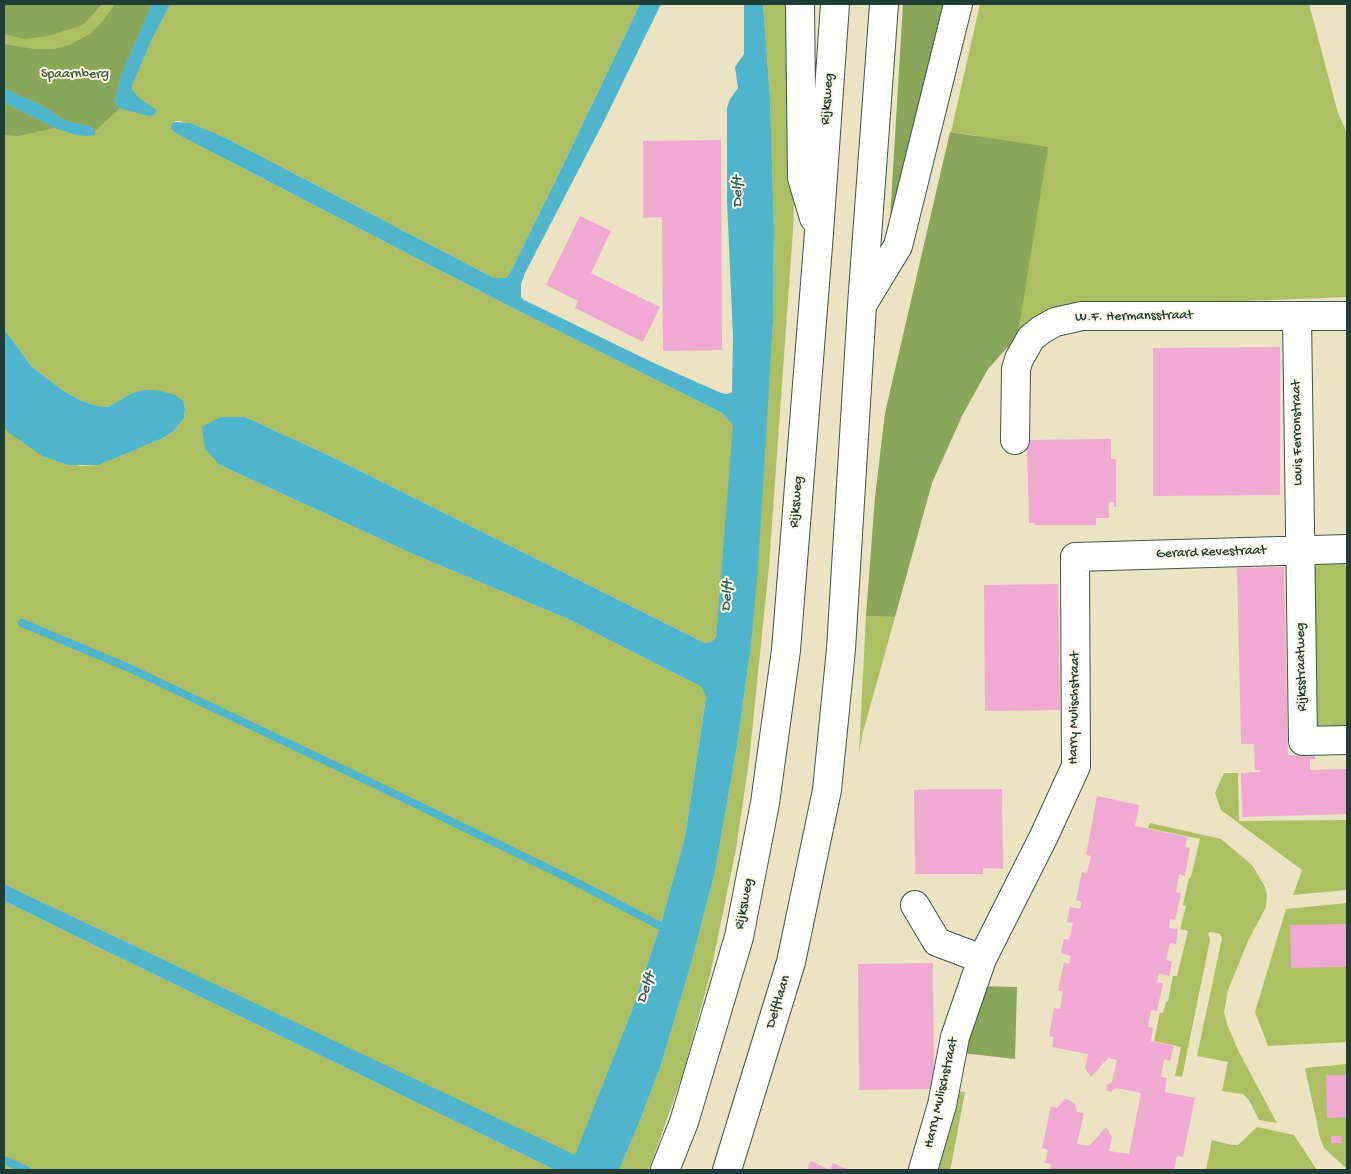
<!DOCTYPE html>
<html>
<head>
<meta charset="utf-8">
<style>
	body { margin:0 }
	#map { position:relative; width:1351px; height:1174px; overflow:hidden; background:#ece3c2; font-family:"Gochi Hand",sans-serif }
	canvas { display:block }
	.frame { position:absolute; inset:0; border:5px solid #1f3d34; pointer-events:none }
</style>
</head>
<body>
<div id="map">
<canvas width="1351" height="1174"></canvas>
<div class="frame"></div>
</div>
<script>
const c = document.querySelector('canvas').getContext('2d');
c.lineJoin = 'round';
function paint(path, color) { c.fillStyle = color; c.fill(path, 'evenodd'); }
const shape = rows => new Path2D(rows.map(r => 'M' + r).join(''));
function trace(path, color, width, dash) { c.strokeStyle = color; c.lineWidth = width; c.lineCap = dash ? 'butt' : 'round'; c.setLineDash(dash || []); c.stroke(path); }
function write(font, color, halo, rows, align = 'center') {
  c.font = font + ' "Gochi Hand",sans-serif'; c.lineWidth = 4; c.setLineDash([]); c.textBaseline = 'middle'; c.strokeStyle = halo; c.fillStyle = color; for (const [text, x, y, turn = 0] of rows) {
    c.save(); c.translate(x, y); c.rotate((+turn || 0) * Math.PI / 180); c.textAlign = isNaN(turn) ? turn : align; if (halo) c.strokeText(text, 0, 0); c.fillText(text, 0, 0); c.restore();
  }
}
paint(shape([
	[4,4,640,4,553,186,510,273,506,278,494,278,226,138,180,121,175,121,171,125,175,133,507,305,722,413,734,425,716,637,711,642,705,643,328,455,245,417,221,417,220,465,413,554,568,619,702,687,706,696,685,837,661,923,632,1010,575,1156,4,884,4,426,22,442,80,466,99,465,161,439,174,431,184,418,185,408,183,401,130,394,108,407,97,406,82,401,65,392,32,367,4,329],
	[763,4,796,4,796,148,793,230,769,566,749,761,736,849,710,975,683,1073,649,1170,619,1170,639,1123,661,1065,691,964,715,872,737,746,751,646,773,323,774,229,770,98],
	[980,4,1309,4,1338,113,1347,133,1347,297,1140,305,1017,340,978,136,951,132],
	[1347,558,1347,732,1311,732,1312,559],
	[866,616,895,617,863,732,859,753],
	[1224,773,1238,773,1239,821,1347,820,1347,890,1293,895,1302,870,1221,810,1215,793],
	[1150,823,1221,839,1252,865,1265,887,1267,895,1266,907,1248,941,1228,990,1224,1012,1227,1024,1239,1052,1277,1123,1259,1120,1249,1100,1243,1094,1222,1091,1228,1062,1197,1056,1222,938,1220,934,1211,932,1208,933,1210,940,1182,1077,1175,1076,1181,1047,1154,1041,1160,1013,1163,1013,1166,1002,1168,1001,1173,976,1177,976,1188,931,1180,929,1186,906,1183,905,1189,878,1191,877,1200,839,1148,828],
	[4,901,555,1170,4,1170],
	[1347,903,1347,1042,1268,1046,1255,1012,1286,909],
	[1347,1064,1347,1169,1324,1148,1320,1138,1305,1068],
	[953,1091,965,1092,952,1161,950,1170,932,1170],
	[1257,1127,1294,1135,1317,1170,1206,1170,1212,1140,1232,1145,1238,1145]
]), '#acc063');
paint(shape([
	[4,4,102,4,85,23,77,27,48,36,24,39,4,34],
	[115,4,152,4,121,75,115,100,117,106,120,108,95,131,91,127,64,120,43,106,4,88,4,44,34,49,54,49,69,45,90,34,102,22],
	[903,4,950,4,889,235],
	[4,103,55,128,18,136,4,135],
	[950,132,1048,147,1017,340,1005,350,988,369,962,416,932,483,895,617,866,616,875,497,885,413],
	[978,986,1017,987,1015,1059,962,1053]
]), '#89a659');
paint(shape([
	[152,4,170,4,150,43,131,88,138,97,156,110,155,115,149,116,122,109,117,106,115,100,121,75],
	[640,4,661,4,603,123,525,273,521,284,521,297,524,300,656,364,721,393,727,394,732,392,733,337,727,200,727,108,730,99,738,88,735,67,744,54,744,4,763,4,770,98,774,229,773,323,758,567,751,646,737,746,715,872,691,964,661,1065,639,1123,619,1170,555,1170,4,901,4,884,575,1155,632,1010,661,923,685,837,706,697,702,687,568,619,413,554,220,465,205,449,202,427,221,417,245,417,328,455,705,643,711,642,716,637,733,425,722,413,507,305,175,133,171,128,171,125,174,122,190,123,226,138,494,278,506,278,510,273,553,186],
	[4,88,43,106,64,120,91,127,95,131,95,135,87,136,76,135,55,128,4,103],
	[4,329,32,367,65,392,82,401,97,406,108,407,130,394,143,390,157,390,175,395,183,401,185,408,184,418,174,431,161,439,99,465,68,465,42,456,8,432,4,426]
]), '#4eb5cc');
trace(shape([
	[22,623,129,668,368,781,570,879,668,930],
	[4,1160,26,1170]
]), '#4eb5cc', 8);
paint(shape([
	[721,140,722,350,663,351,662,217,643,218,643,141],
	[580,216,611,231,591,273,660,307,643,342,575,308,578,301,546,285],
	[1280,347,1280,495,1153,496,1153,348],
	[1111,439,1111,459,1116,459,1116,507,1114,507,1114,502,1109,502,1109,518,1096,518,1096,525,1035,525,1035,523,1029,523,1027,447,1029,447,1029,440],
	[1284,567,1288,755,1297,756,1297,751,1315,754,1315,759,1310,759,1310,770,1347,769,1347,814,1242,817,1241,773,1260,772,1260,770,1255,770,1254,744,1241,744,1237,568],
	[1058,584,1060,710,985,711,984,585],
	[934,789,1002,789,1003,869,983,868,983,874,915,874,914,790],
	[1097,796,1139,805,1135,826,1187,837,1185,847,1190,848,1185,876,1179,874,1176,892,1181,893,1175,920,1170,919,1169,928,1178,929,1176,944,1170,943,1166,960,1172,962,1169,976,1159,973,1157,982,1163,983,1157,1011,1151,1010,1148,1027,1153,1028,1151,1041,1174,1046,1170,1061,1164,1059,1161,1077,1167,1078,1165,1092,1195,1098,1183,1157,1177,1156,1174,1170,1050,1170,1051,1164,1045,1163,1048,1150,1042,1148,1051,1106,1057,1108,1065,1099,1069,1100,1075,1104,1077,1112,1084,1113,1077,1144,1089,1146,1106,1127,1112,1137,1109,1151,1129,1154,1141,1093,1116,1088,1111,1092,1108,1091,1106,1089,1107,1085,1112,1082,1117,1060,1108,1058,1091,1077,1085,1068,1088,1054,1052,1047,1054,1037,1049,1036,1054,1008,1060,1009,1063,992,1058,990,1064,962,1069,964,1071,956,1061,953,1064,939,1069,940,1073,923,1067,922,1070,907,1080,909,1082,902,1076,900,1082,872,1087,873,1091,856,1086,855],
	[1347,924,1347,967,1291,968,1290,925],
	[933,963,934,1089,859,1090,858,964],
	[1326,1075,1347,1075,1347,1117,1327,1118],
	[1331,1136,1341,1136,1342,1143,1331,1143],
	[811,1161,830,1170,833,1163,849,1170,807,1170]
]), '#efa9d2');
const minor = shape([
	[1297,316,1303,741,1347,740],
	[1015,440,1016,369,1019,359,1031,338,1041,330,1055,322,1082,316,1347,316],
	[915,905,937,942,982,959],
	[923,1170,942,1105,955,1037,982,959,1044,836,1076,766,1075,557,1347,549]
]);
const major = shape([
	[800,4,802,178,814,218],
	[864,302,898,246,958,4],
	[665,1170,684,1122,739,937,765,803,786,650,819,233,835,4],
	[727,1170,791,962,827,790,841,649,862,305,884,4]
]);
trace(minor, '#3e5649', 30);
trace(major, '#3e5649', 30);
trace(minor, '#fff', 28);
trace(major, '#fff', 28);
write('14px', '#425e40', '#fcf5e5', [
	["Spaarnberg",75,75]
]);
write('14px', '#1f3d34', '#fcf5e5', [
	["Rijksweg",828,99,-86],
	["W.F. Hermansstraat",1134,317,-1],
	["Louis Ferronstraat",1298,433,-91],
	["Rijksweg",797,502,-85],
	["Gerard Revestraat",1211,553,-2],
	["Rijksstraatweg",1302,667,-91],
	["Harry Mulischstraat",1075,708,-89],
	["Rijksweg",745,904,-79],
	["Delftlaan",779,1002,-73],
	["Harry Mulischstraat",942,1093,-77]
]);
write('italic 15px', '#2b5b5a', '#fcf5e5', [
	["Delft",739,192,-90],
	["Delft",728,596,-86],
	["Delft",647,988,-71]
]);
</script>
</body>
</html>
